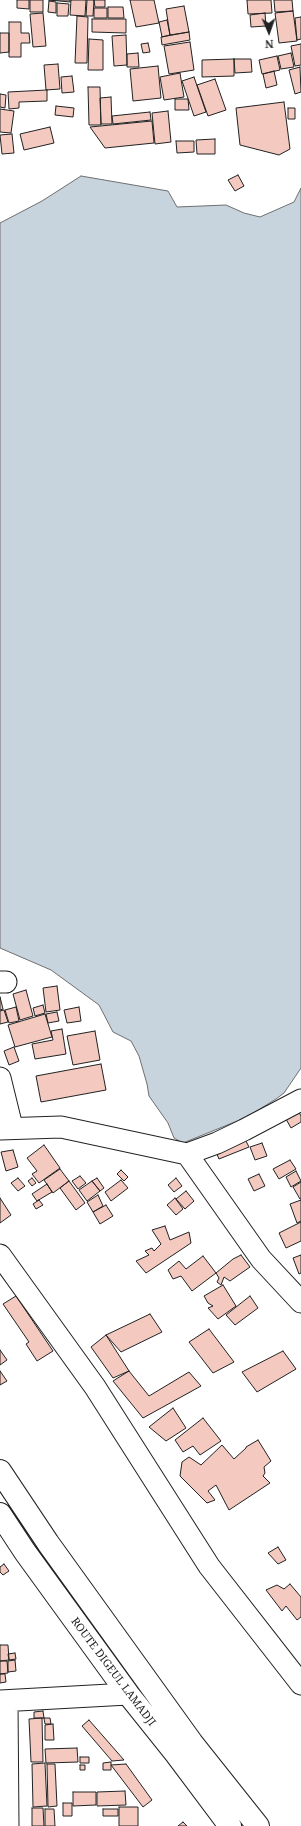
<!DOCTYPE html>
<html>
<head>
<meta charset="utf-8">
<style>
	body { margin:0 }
	#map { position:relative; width:301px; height:1826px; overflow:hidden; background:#fff; font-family:"Noto Serif",serif }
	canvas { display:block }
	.north { position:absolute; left:249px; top:12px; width:40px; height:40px; -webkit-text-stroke:3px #fff; paint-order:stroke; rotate:178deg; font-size:11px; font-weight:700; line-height:16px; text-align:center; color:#222 }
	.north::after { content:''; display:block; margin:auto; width:14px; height:18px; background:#222; clip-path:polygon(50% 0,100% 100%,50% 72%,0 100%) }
</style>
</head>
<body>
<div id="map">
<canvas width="301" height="1826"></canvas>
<div class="north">N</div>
</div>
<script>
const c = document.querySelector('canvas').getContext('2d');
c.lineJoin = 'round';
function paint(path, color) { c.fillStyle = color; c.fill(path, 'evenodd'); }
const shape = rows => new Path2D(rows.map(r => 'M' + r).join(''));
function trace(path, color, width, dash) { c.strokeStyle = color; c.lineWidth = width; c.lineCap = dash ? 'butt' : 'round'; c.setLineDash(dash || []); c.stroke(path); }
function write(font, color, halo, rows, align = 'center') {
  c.font = font + ' "Noto Serif",serif'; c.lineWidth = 3; c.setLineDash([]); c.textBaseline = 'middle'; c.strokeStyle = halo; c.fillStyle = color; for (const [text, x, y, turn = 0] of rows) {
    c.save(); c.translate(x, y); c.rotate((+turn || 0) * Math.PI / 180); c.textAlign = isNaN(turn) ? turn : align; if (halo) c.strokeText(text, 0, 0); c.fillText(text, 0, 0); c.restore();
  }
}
const water = shape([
	[81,176,168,191,177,207,226,205,244,213,260,217,294,202,301,188,301,1068,284,1093,276,1099,247,1117,183,1143,174,1138,168,1123,149,1096,147,1084,139,1056,131,1041,113,1032,99,1005,51,970,0,948,0,223,42,201,81,176]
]);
paint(water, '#c7d3dd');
trace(water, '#6f6f6f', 1);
const building = shape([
	[17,0,29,0,29,9,17,8,17,0],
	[30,0,43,0,43,12,30,12,30,0],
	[49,0,70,0,70,2,49,0],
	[71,0,86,0,85,16,70,15,71,0],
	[87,0,94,0,93,16,86,16,87,0],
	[94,0,105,0,105,7,95,7,94,0],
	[130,0,154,0,159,23,136,27,130,0],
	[247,0,271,0,272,13,248,14,247,0],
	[274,0,292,0,293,11,275,12,274,0],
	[49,1,56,2,56,13,48,12,49,1],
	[57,3,69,4,68,16,57,16,57,3],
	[184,6,189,32,170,35,166,9,184,6],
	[108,7,123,7,124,18,108,18,108,7],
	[94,8,107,8,107,18,94,18,94,8],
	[293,11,297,41,279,43,275,13,293,11],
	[43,13,46,46,33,47,30,14,43,13],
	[265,13,266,26,251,27,250,15,265,13],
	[77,16,88,17,87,63,75,63,77,16],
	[301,17,301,39,297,40,295,18,301,17],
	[92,19,126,19,126,33,92,32,92,19],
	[167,20,170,35,162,37,159,22,167,20],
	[9,22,21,22,21,33,29,33,30,43,21,43,21,57,9,57,9,22],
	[189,32,190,40,162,45,161,37,189,32],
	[0,33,9,33,9,52,0,53,0,33],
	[126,35,127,65,114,66,112,36,126,35],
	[89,39,103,40,103,70,88,70,89,39],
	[190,42,194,70,169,74,164,46,190,42],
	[148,43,150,52,143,53,141,44,148,43],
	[301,44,301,65,295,66,291,46,301,44],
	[138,53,139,67,127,67,127,54,138,53],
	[291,53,294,67,281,69,278,56,291,53],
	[277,56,280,70,262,74,259,60,277,56],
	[234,59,251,59,252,72,235,73,234,59],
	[234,59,234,76,202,77,202,60,234,59],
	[58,64,60,89,46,90,44,65,58,64],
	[158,66,161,98,133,101,130,69,158,66],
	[300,67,301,92,295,94,289,70,300,67],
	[274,71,277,85,266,88,263,74,274,71],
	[180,73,184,97,164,100,160,77,180,73],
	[72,76,74,92,62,93,61,77,72,76],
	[194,77,206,112,194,116,182,81,194,77],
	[215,79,226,110,208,116,197,85,215,79],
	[88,87,100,87,101,125,89,125,88,87],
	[47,90,47,101,19,102,19,108,9,109,8,92,47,90],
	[0,94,6,95,5,108,0,107,0,94],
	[111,97,112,124,101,124,100,98,111,97],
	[175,99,188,99,189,110,175,110,175,99],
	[284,102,290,149,279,155,240,145,236,108,284,102],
	[56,106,74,108,73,117,55,115,56,106],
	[288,108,295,108,295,119,288,119,288,108],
	[0,109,14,111,11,133,0,132,0,109],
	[168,111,171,142,155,144,152,113,168,111],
	[150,112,151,120,113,124,112,116,150,112],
	[152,121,154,143,105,148,90,127,152,121],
	[50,127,54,143,24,150,20,134,50,127],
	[12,134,14,153,2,154,0,135,12,134],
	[215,139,215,154,197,154,196,140,215,139],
	[176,141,194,141,194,152,177,153,176,141],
	[238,175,244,186,235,191,228,180,238,175],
	[57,986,60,1010,46,1012,43,988,57,986],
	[26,990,33,1016,20,1020,13,994,26,990],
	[0,997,3,1009,0,1010,0,997],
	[43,1005,45,1013,35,1016,33,1008,43,1005],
	[16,1007,19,1021,9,1023,5,1010,16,1007],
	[79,1007,81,1021,67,1023,64,1010,79,1007],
	[4,1010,8,1022,0,1024,0,1011,4,1010],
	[57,1012,59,1021,48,1023,46,1014,57,1012],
	[45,1014,52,1037,15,1047,8,1025,45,1014],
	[62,1029,66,1054,35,1059,32,1044,53,1040,51,1031,62,1029],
	[95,1031,100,1060,73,1065,67,1036,95,1031],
	[14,1047,19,1061,9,1065,4,1051,14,1047],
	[101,1064,106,1090,41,1102,36,1076,101,1064],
	[295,1105,301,1116,301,1122,291,1128,282,1112,295,1105],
	[243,1135,249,1147,219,1159,214,1147,243,1135],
	[262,1143,267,1156,255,1160,250,1147,262,1143],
	[44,1145,60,1168,39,1183,32,1174,37,1171,27,1158,44,1145],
	[13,1150,18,1167,6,1171,1,1152,13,1150],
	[290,1160,296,1169,279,1179,273,1169,290,1160],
	[60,1169,69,1181,53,1193,44,1180,60,1169],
	[121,1170,128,1177,124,1181,117,1174,121,1170],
	[296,1171,301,1181,291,1187,286,1177,296,1171],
	[259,1174,265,1186,254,1191,248,1179,259,1174],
	[80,1176,86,1183,78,1189,72,1181,80,1176],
	[18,1178,25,1186,18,1191,11,1183,18,1178],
	[32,1178,36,1183,32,1186,28,1181,32,1178],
	[97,1178,104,1188,100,1191,92,1181,97,1178],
	[176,1178,182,1186,174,1192,168,1185,176,1178],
	[121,1180,128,1188,111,1201,105,1192,121,1180],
	[69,1181,85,1203,76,1210,60,1188,69,1181],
	[92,1181,100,1191,87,1201,79,1190,92,1181],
	[301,1182,301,1199,300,1199,293,1187,301,1182],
	[47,1184,52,1192,37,1201,32,1194,47,1184],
	[186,1191,194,1201,185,1209,176,1199,186,1191],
	[98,1195,103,1206,93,1212,87,1202,98,1195],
	[0,1198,11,1215,0,1223,0,1198],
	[175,1198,183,1209,176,1215,167,1205,175,1198],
	[39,1200,43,1205,36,1209,33,1204,39,1200],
	[301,1200,301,1221,297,1223,290,1204,301,1200],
	[106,1205,113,1216,100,1224,93,1212,106,1205],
	[301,1222,301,1241,286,1248,279,1233,301,1222],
	[165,1226,170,1240,189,1232,191,1243,146,1273,136,1261,149,1255,145,1251,152,1248,154,1251,161,1244,152,1230,165,1226],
	[241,1255,250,1267,230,1281,224,1277,221,1285,217,1282,219,1278,216,1273,233,1259,241,1255],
	[301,1255,301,1273,299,1274,293,1258,301,1255],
	[203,1256,216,1273,192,1291,181,1276,173,1279,168,1270,179,1261,186,1269,203,1256],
	[223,1285,236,1306,218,1319,208,1308,213,1306,208,1303,204,1296,223,1285],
	[16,1296,53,1351,37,1361,26,1344,29,1342,3,1304,16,1296],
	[250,1296,258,1308,235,1325,226,1315,250,1296],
	[150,1314,162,1332,121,1352,106,1335,150,1314],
	[209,1329,234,1362,213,1373,189,1342,209,1329],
	[106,1335,129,1371,113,1378,91,1347,106,1335],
	[0,1350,7,1360,0,1365,0,1350],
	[283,1351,296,1369,257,1392,242,1372,283,1351],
	[0,1371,7,1381,0,1385,0,1371],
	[129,1371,149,1396,189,1372,201,1386,143,1418,113,1381,129,1371],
	[173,1408,186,1428,166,1441,149,1427,173,1408],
	[203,1418,221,1441,200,1455,193,1446,183,1452,175,1440,203,1418],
	[258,1440,271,1461,264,1467,265,1473,263,1476,270,1483,229,1510,216,1485,208,1491,215,1500,207,1503,180,1476,182,1462,189,1457,201,1465,222,1445,234,1459,246,1448,246,1447,258,1440],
	[278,1547,286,1560,278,1564,268,1553,278,1547],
	[4,1564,9,1571,3,1575,0,1572,0,1567,4,1564],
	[290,1584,301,1597,301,1617,297,1620,286,1606,282,1611,266,1590,277,1585,284,1589,290,1584],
	[0,1645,8,1645,9,1660,0,1661,0,1645],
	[15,1653,16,1659,9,1660,8,1654,15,1653],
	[15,1660,16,1671,8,1672,8,1661,15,1660],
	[0,1661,7,1661,8,1673,0,1674,0,1661],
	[0,1674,5,1674,6,1682,0,1683,0,1674],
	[43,1711,44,1718,34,1718,34,1712,43,1711],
	[42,1718,43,1762,31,1762,29,1719,42,1718],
	[44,1718,50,1718,51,1724,45,1724,44,1718],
	[89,1720,124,1760,112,1761,82,1726,89,1720],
	[53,1724,54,1740,45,1740,45,1725,53,1724],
	[77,1748,78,1762,46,1763,45,1749,77,1748],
	[80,1757,89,1757,89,1763,80,1763,80,1757],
	[111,1762,111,1770,103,1770,103,1763,111,1762],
	[45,1763,47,1806,33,1807,32,1764,45,1763],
	[47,1764,55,1764,57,1806,48,1807,47,1764],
	[126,1764,152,1800,143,1807,111,1765,126,1764],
	[80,1765,85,1765,85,1770,80,1770,80,1765],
	[125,1791,126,1805,97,1806,97,1792,125,1791],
	[73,1792,96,1792,96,1805,73,1806,73,1792],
	[63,1803,72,1803,72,1816,63,1816,63,1803],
	[119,1807,138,1807,138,1826,119,1826,119,1807],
	[32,1808,43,1808,44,1826,32,1826,32,1808],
	[45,1809,54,1809,55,1826,45,1826,45,1809],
	[103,1809,118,1809,118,1816,103,1816,103,1809],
	[183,1822,187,1826,178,1826,183,1822]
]);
paint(building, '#f3c9c0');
trace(building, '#222', 1);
const minor = shape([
	[0,982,6,982],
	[0,1078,12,1127],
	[0,1129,61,1127,187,1154,217,1143,244,1130,301,1100],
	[187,1154,261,1259,301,1302],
	[0,1255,95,1387,209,1566,301,1684],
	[0,1701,128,1694],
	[7,1701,8,1826]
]);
const major = shape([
	[0,1471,48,1543,192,1743,258,1826],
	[0,1514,25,1552,128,1694,176,1754,230,1826]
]);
trace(minor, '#222', 23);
trace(major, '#222', 24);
trace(minor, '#fff', 21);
trace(major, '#fff', 22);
write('11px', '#222', '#fff', [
	["ROUTE DIGEUL LAMADJI",113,1672,53]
]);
</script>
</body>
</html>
